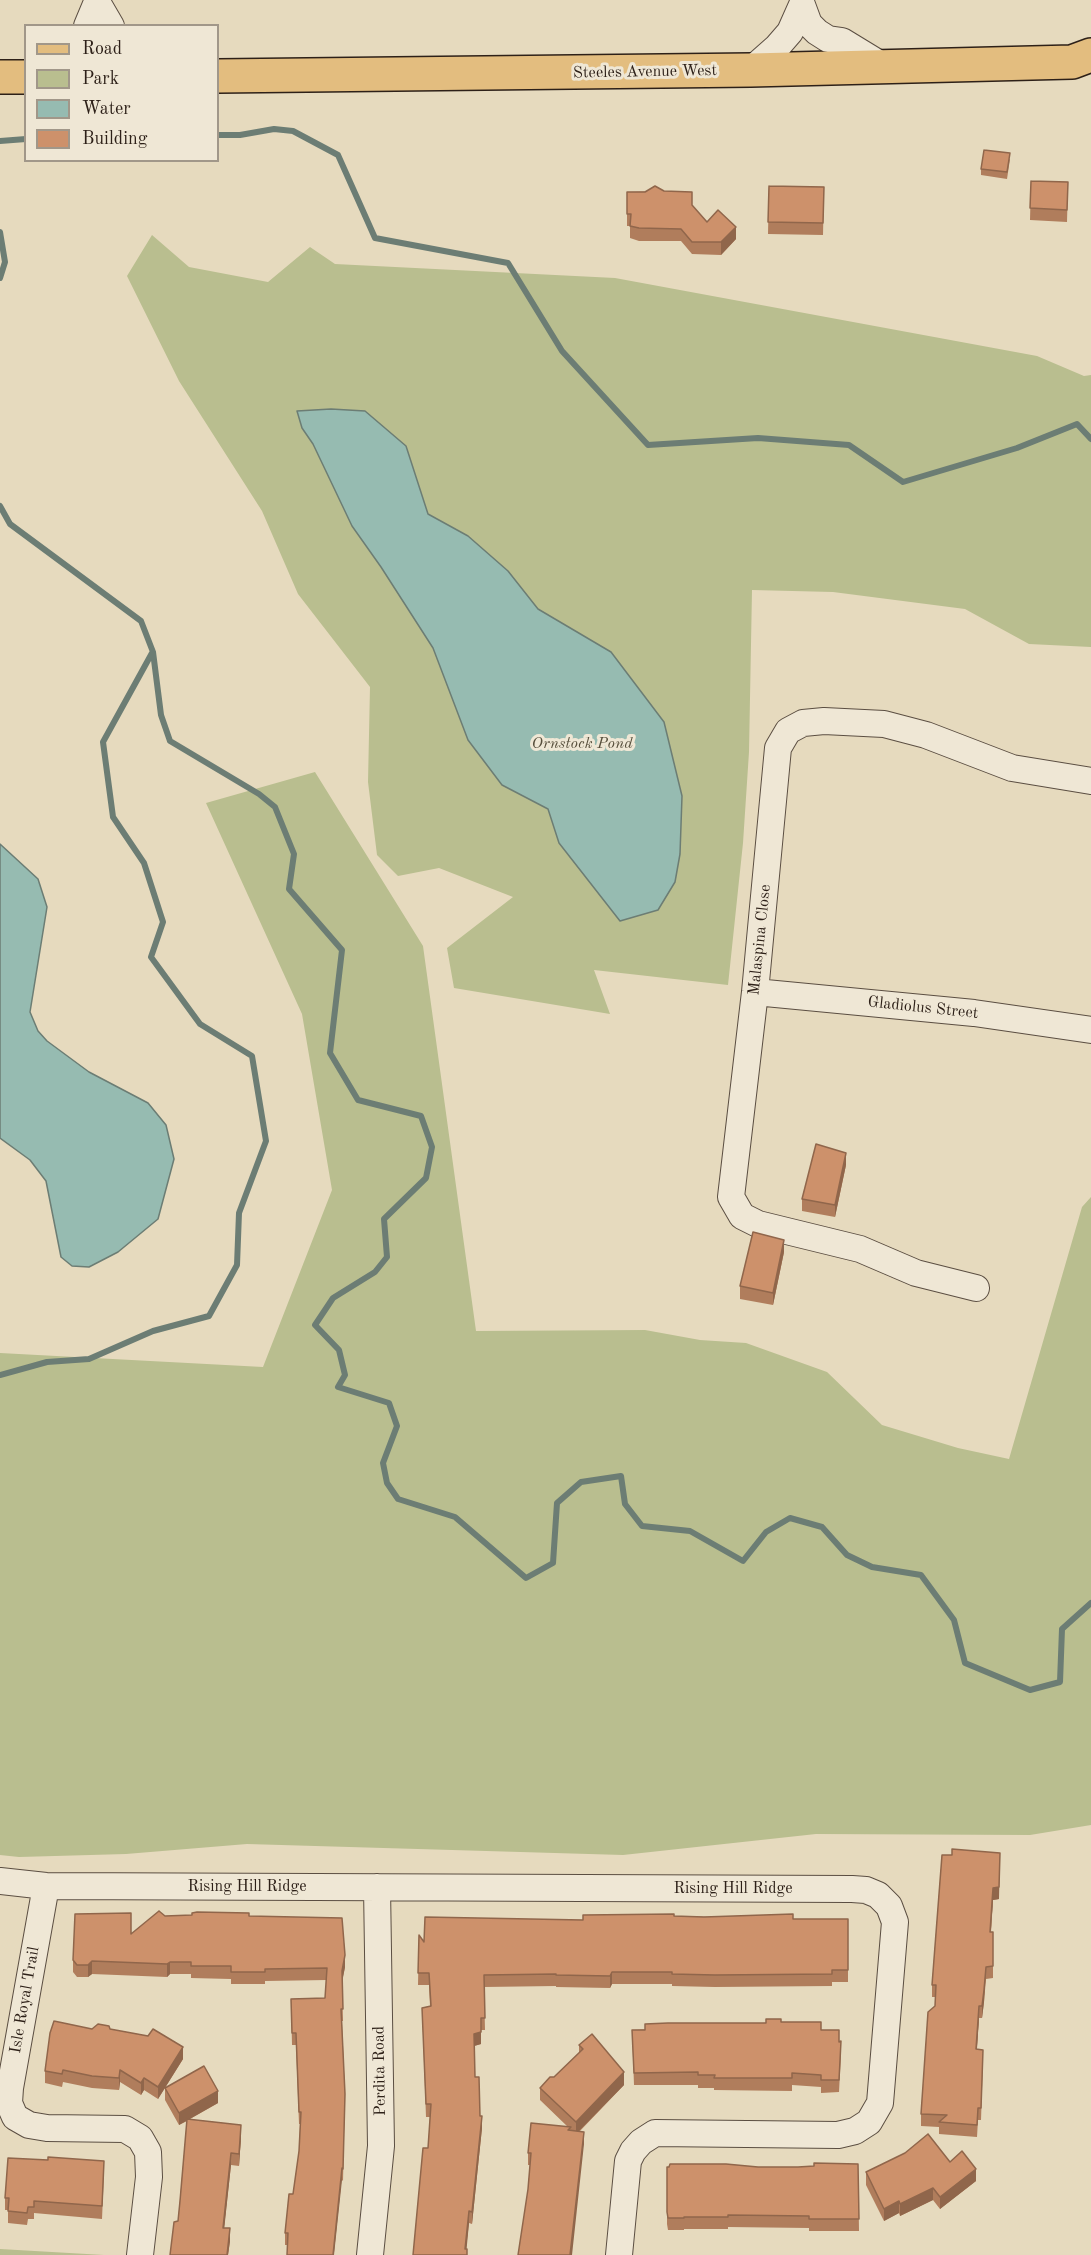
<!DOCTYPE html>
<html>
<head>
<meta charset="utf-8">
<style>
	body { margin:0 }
	#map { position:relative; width:1091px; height:2255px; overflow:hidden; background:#e6dabe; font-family:"Old Standard TT",serif }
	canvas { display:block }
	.legend { position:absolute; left:24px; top:24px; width:195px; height:138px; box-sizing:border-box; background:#efe7d5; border:2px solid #a19789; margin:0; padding:8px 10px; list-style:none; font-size:18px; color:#2d2018 }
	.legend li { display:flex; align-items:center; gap:12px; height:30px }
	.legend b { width:30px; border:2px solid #a19789 }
</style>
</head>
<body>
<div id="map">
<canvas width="1091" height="2255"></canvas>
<ul class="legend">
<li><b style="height:8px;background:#e3bd7f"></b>Road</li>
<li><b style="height:16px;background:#b9be8f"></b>Park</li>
<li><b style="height:16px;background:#96bbb1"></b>Water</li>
<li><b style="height:16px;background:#cd916b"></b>Building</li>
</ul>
</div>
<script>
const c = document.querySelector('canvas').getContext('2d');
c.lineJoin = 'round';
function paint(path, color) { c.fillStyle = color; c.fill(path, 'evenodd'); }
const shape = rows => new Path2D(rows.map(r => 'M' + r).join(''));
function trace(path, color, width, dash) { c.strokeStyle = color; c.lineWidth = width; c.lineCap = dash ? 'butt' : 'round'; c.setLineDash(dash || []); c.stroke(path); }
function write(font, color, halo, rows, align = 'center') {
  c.font = font + ' "Old Standard TT",serif'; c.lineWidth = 6; c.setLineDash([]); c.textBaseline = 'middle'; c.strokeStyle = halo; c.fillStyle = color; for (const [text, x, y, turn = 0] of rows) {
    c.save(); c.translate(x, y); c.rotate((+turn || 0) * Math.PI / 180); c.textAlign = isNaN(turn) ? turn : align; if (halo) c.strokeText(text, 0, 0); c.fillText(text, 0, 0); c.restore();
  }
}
paint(shape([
	[152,235,189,267,268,282,310,247,335,264,615,278,1037,356,1084,376,1091,375,1091,647,1029,644,965,609,833,592,752,590,749,752,743,843,728,985,594,970,610,1014,454,988,447,948,513,897,439,868,398,876,377,855,368,782,370,687,298,594,262,511,179,381,127,276],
	[315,772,423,946,476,1331,645,1330,700,1340,746,1343,827,1372,882,1425,958,1448,1009,1459,1082,1207,1091,1197,1091,1825,1030,1835,816,1834,623,1855,247,1844,126,1854,19,1857,0,1855,0,1353,263,1367,332,1190,302,1014,206,803],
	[0,2249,104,2255,0,2255]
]), '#b9be8f');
const water = shape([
	[331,409,365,411,406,446,428,514,468,536,508,571,538,609,611,652,664,722,682,796,680,854,675,882,658,910,620,921,559,843,548,809,502,785,468,740,433,648,381,567,352,526,313,444,302,428,297,411,331,409],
	[0,844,38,879,47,907,30,1012,38,1031,47,1041,89,1072,148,1103,166,1125,174,1159,158,1219,118,1252,89,1267,72,1266,61,1257,46,1181,30,1160,0,1138,0,844]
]);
paint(water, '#96bbb1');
trace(water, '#6c7d74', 1.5);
trace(shape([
	[218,135,240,135,274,129,293,131,338,155,375,238,508,263,562,351,648,445,758,438,849,445,903,482,1017,448,1077,424,1091,439],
	[0,141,26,139],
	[0,232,5,262,0,278],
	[0,506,10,524,141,621,153,652,161,715,170,741,259,794,275,807,294,854,289,889,342,950,330,1053,358,1100,421,1116,432,1147,426,1178,384,1219,387,1257,375,1272,333,1298,315,1325,339,1350,345,1375,338,1387,389,1403,397,1426,383,1463,387,1483,398,1499,455,1517,526,1578,553,1563,557,1503,581,1482,621,1476,625,1504,642,1526,690,1531,743,1561,766,1532,790,1518,822,1527,847,1555,872,1567,921,1575,954,1620,965,1663,1030,1690,1060,1682,1062,1629,1091,1603],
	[0,1375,47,1362,89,1359,153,1331,209,1316,237,1265,239,1213,266,1141,252,1056,200,1024,151,957,163,922,144,863,113,817,103,742,152,653]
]), '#6c7d74', 6);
const minor = shape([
	[802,5,809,24,817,32,828,39,842,41,883,66],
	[87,26,97,2,111,26],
	[751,70,777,47,790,32,802,5],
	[755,992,974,1013,1091,1030],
	[976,1288,916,1273,860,1249,758,1224,742,1216,731,1197,755,992,778,748,788,731,803,723,824,721,884,724,926,735,1012,768,1091,781],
	[0,1881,46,1886,852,1889,866,1890,878,1895,889,1906,895,1922,880,2103,869,2122,855,2131,838,2135,655,2133,641,2142,633,2151,628,2161,619,2255],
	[46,1886,10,2088,9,2103,15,2117,29,2125,47,2128,125,2129,140,2138,148,2152,149,2177,140,2255],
	[370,2255,381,2146,377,1887]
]);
const major = shape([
	[218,76,751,70,1072,62,1091,55],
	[0,77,26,77]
]);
trace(minor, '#5b4e42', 28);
trace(major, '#2d2018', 36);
trace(minor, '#efe7d5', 26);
trace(major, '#e3bd7f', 33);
paint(shape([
	[1010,159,1007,179,981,175,981,169],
	[1031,181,1068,182,1067,222,1030,220],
	[769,186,824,187,823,235,768,234],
	[664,191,692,205,707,222,736,239,721,255,692,254,681,241,639,241,630,238,630,226,627,226,627,192],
	[846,1165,835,1217,802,1211,802,1199],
	[784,1252,773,1305,740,1299,740,1286],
	[942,1855,999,1899,993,1900,991,1932,993,1932,993,1978,986,1979,984,2002,982,2018,979,2018,977,2049,983,2062,981,2120,978,2120,977,2137,939,2134,939,2127,921,2126,921,2114,935,2006,936,1997,932,1997,932,1985],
	[165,1916,249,1916,345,1967,342,1981,343,2021,342,2021,345,2094,343,2181,342,2180,288,2245,285,2245,285,2233,293,2194,299,2151,300,2124,299,2124,296,2045,292,2045,291,1999,325,1998,327,1980,265,1981,265,1984,231,1984,231,1979,191,1978,191,1974,170,1974,167,1977,92,1974,88,1977,77,1977,73,1972,73,1960,131,1934],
	[674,1916,793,1919,848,1919,848,1982,832,1982,832,1986,715,1987,672,1986,672,1984,612,1984,610,1988,556,1987,556,1986,484,1987,485,2030,481,2030,481,2044,474,2046,475,2077,480,2116,482,2128,472,2224,469,2223,466,2249,467,2255,428,2148,430,2117,426,2117,422,2008,430,2006,429,1985,418,1985,419,1935,424,1942,583,1920],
	[781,2022,821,2030,839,2042,841,2054,839,2092,821,2093,821,2087,792,2085,792,2091,714,2090,714,2088,698,2088,698,2085,634,2085,632,2030],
	[92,2029,110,2029,183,2059,158,2099,144,2090,141,2095,120,2082,119,2090,92,2088,63,2082,62,2087,45,2083,45,2071],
	[579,2045,624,2085,579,2132,584,2144,528,2189,530,2165,528,2165,528,2153,568,2127,540,2100,540,2088,554,2077,579,2053],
	[165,2088,218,2103,190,2119,241,2137,239,2166,231,2165,224,2228,230,2241,228,2255,170,2255,178,2221,187,2121,179,2125,165,2100],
	[950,2162,976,2181,940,2209,933,2200,900,2216,899,2213,884,2221,866,2185,866,2172],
	[858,2164,859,2231,809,2231,809,2228,728,2227,728,2229,684,2229,684,2230,668,2230,667,2224,667,2167,798,2167],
	[104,2173,102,2219,34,2213,34,2219,28,2219,27,2225,8,2223,8,2210,5,2210,5,2198]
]), '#b07d5c');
paint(shape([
	[736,227,736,239,721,255,721,242],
	[846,1153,846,1165,835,1217,835,1205],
	[784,1240,784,1252,773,1305,773,1293],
	[1000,1853,999,1899,993,1900,990,1944,993,1888],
	[345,1955,345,1967,342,1983,342,1971],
	[92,1961,92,1974,88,1977,88,1965],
	[170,1962,170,1974,167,1977,167,1964],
	[986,1967,984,2002,982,2018,982,2006],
	[612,1972,612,1984,610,1988,610,1976],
	[979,2006,979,2018,976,2061,976,2049],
	[481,2032,481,2044,474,2046,474,2034],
	[183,2047,183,2059,158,2099,158,2087],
	[120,2070,120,2082,119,2090,119,2078],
	[624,2072,624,2085,576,2134,576,2122],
	[144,2078,144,2090,141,2095,141,2083],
	[218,2091,218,2103,179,2125,179,2113],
	[482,2116,482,2128,472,2224,472,2212],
	[241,2125,241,2137,239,2166,239,2154],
	[584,2132,584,2144,572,2255,570,2255],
	[231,2153,231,2165,223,2240,223,2228],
	[342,2168,342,2180,334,2255,333,2255],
	[976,2169,976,2181,940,2209,940,2197],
	[933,2188,933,2200,900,2216,900,2204],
	[899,2201,899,2213,884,2221,884,2209],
	[469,2211,469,2223,466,2255,465,2249],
	[230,2228,230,2241,228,2255,227,2255]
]), '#90664b');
const building = shape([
	[984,150,1010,153,1007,172,981,169,984,150],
	[1031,181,1068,182,1067,210,1030,208,1031,181],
	[655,186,664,191,692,192,692,205,707,222,718,210,736,227,721,242,692,242,681,229,639,228,630,226,631,214,627,214,627,192,645,192,655,186],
	[769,186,824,187,823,223,768,222,769,186],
	[816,1144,846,1153,835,1205,802,1199,816,1144],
	[753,1232,784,1240,773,1293,740,1286,753,1232],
	[952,1849,1000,1853,999,1887,993,1888,990,1932,993,1932,993,1966,986,1967,984,1990,982,2006,979,2006,976,2049,983,2050,981,2108,978,2108,977,2125,939,2122,947,2115,921,2114,928,2012,935,2006,936,1985,932,1985,942,1855,952,1855,952,1849],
	[159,1911,165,1916,192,1915,192,1913,197,1912,249,1913,249,1916,342,1918,345,1955,342,1971,343,2009,341,2009,345,2094,343,2169,342,2168,333,2255,287,2255,288,2233,285,2233,289,2194,293,2194,299,2151,301,2112,299,2112,296,2033,292,2033,291,1999,325,1998,327,1968,265,1969,265,1972,231,1972,231,1966,191,1966,191,1962,170,1962,167,1964,92,1961,88,1965,77,1965,73,1960,75,1914,131,1913,131,1934,159,1911],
	[674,1914,674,1916,704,1917,793,1914,793,1919,848,1919,848,1970,832,1970,832,1974,715,1975,672,1974,672,1972,612,1972,610,1976,556,1975,556,1974,484,1975,485,2018,481,2018,481,2032,474,2034,475,2077,479,2077,480,2116,482,2116,472,2212,469,2211,465,2249,467,2249,467,2255,413,2255,423,2148,428,2148,431,2104,426,2104,422,2008,431,2006,429,1973,418,1973,419,1935,424,1942,425,1917,583,1920,583,1915,674,1914],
	[766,2019,781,2019,781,2022,821,2022,821,2030,839,2030,839,2042,841,2041,839,2080,821,2080,821,2075,792,2073,792,2078,714,2078,715,2075,698,2075,698,2072,634,2073,632,2030,645,2030,645,2024,668,2023,766,2023,766,2019],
	[54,2021,92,2029,98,2024,109,2026,110,2029,148,2036,153,2029,183,2047,158,2087,144,2078,141,2083,120,2070,119,2078,92,2076,63,2070,62,2074,45,2071,50,2033,54,2021],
	[592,2034,624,2072,576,2122,540,2088,550,2077,554,2077,583,2049,579,2045,592,2034],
	[204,2066,218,2091,179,2113,165,2088,204,2066],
	[187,2119,241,2125,239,2154,231,2153,223,2228,230,2228,227,2255,170,2255,174,2222,178,2221,180,2201,187,2119],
	[531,2123,571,2127,568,2130,584,2132,570,2255,518,2255,528,2189,531,2153,528,2153,531,2123],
	[928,2134,950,2162,962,2151,976,2169,940,2197,933,2188,900,2204,899,2201,884,2209,866,2172,905,2153,928,2134],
	[48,2157,104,2161,102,2206,34,2201,34,2207,28,2207,27,2213,8,2211,9,2198,5,2198,8,2158,48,2160,48,2157],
	[814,2163,858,2164,859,2219,809,2219,809,2216,728,2215,728,2217,684,2217,684,2218,668,2218,667,2212,667,2167,669,2167,670,2164,726,2164,758,2167,798,2167,814,2166,814,2163]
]);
paint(building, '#cd916b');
trace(building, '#90664b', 1.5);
write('16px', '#2d2018', '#efe7d5', [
	["Steeles Avenue West",645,72,-1],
	["Malaspina Close",760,940,-84],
	["Gladiolus Street",923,1008,6],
	["Rising Hill Ridge",247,1887],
	["Rising Hill Ridge",733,1889],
	["Isle Royal Trail",25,2000,-80],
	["Perdita Road",380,2071,-91]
]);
write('italic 16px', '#574f3c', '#efe7d5', [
	["Ornstock Pond",582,744]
]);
</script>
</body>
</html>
